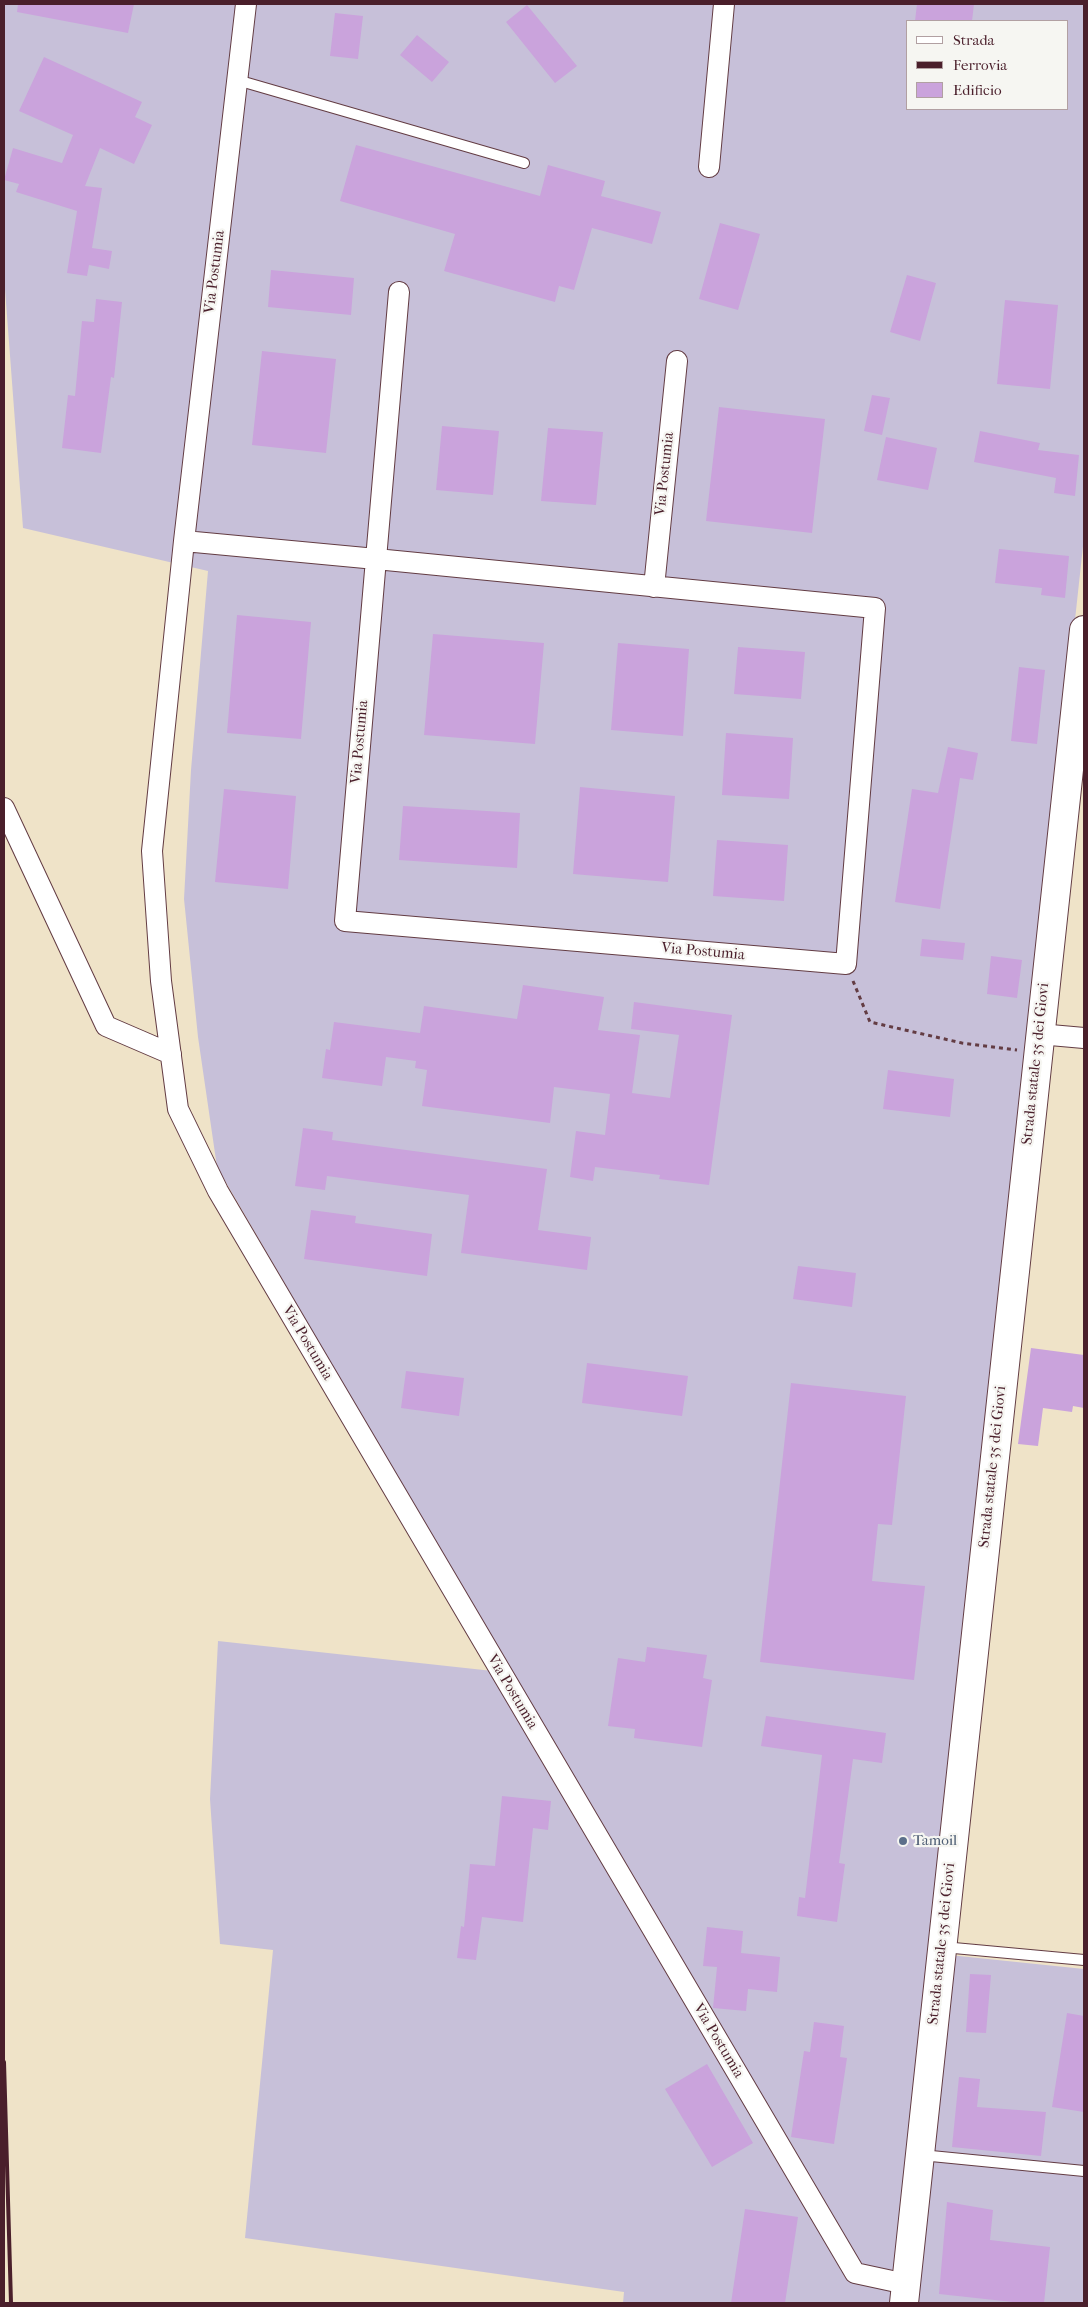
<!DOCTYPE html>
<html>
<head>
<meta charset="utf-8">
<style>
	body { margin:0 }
	#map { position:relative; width:1088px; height:2307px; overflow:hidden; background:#efe3c8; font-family:"IM FELL French Canon",serif }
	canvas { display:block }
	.frame { position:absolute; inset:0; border:5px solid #4a1f2b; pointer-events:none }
	.legend { position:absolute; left:906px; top:20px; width:162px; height:90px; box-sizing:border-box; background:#f6f6f2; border:1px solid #b1a0a2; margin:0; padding:6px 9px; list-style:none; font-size:15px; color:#4a1f2b }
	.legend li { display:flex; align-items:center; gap:10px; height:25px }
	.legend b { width:25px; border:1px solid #b1a0a2 }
</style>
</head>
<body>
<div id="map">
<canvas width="1088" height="2307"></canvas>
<div class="frame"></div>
<ul class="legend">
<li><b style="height:6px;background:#fff"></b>Strada</li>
<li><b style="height:6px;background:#4a1f2b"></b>Ferrovia</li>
<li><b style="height:14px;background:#caa3dc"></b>Edificio</li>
</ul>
</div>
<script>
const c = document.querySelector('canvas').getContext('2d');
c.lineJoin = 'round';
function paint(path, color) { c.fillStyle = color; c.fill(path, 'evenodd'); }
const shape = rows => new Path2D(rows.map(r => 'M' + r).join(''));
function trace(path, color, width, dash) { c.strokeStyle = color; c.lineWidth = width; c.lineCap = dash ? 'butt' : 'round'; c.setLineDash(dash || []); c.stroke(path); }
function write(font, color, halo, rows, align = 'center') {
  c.font = font + ' "IM FELL French Canon",serif'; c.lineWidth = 4.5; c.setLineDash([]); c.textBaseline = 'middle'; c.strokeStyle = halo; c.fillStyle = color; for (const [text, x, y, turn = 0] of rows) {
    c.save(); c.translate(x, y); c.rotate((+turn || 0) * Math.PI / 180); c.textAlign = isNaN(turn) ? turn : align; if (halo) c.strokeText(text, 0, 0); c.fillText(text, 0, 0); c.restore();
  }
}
paint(shape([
	[4,4,1084,4,1084,537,930,1953,1084,1969,1084,2303,623,2303,624,2292,245,2238,273,1950,220,1944,210,1799,218,1641,511,1673,217,1167,198,1037,184,899,191,770,208,571,23,528,4,276],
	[907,21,1067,21,1067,109,907,109]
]), '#c7c0d9');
paint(shape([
	[18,4,134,4,128,33,17,12],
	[917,4,974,4,972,21,915,21],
	[527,5,577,66,555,83,506,22],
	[335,13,363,16,358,59,330,56],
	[417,35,449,62,432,82,400,55],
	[44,57,142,102,135,117,152,125,134,164,100,148,85,186,102,188,92,248,112,251,109,269,89,265,87,276,67,273,77,211,16,192,19,184,4,180,13,148,62,163,73,135,19,111],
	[356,145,540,196,548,165,605,181,601,196,661,212,652,244,592,228,574,290,559,286,555,302,444,271,455,234,340,201],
	[720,223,760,234,738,310,699,299],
	[271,270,354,278,351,315,268,307],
	[907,275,936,283,920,341,890,332],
	[96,299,122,302,114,378,111,377,101,453,62,448,68,395,75,396,82,321,94,322],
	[1005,300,1058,305,1050,389,997,384],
	[262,351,336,359,326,453,252,445],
	[872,395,890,398,882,435,864,431],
	[719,407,825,419,812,533,706,521],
	[442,426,499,431,493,495,436,490],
	[548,428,603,432,596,505,541,501],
	[980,431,1040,443,1038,450,1079,455,1075,496,1054,493,1056,478,974,462],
	[886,437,937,448,928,490,877,480],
	[999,549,1069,556,1065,598,1041,595,1042,588,995,583],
	[237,615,311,622,301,739,227,733],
	[433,634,544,643,535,744,424,735],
	[618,643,689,649,683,736,611,730],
	[738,647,805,652,801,699,734,694],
	[1019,667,1045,670,1037,744,1011,741],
	[726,733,793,738,789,799,722,795],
	[948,747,978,753,973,780,960,778,940,909,895,902,912,789,938,793],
	[580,787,675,796,668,882,573,874],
	[224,789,296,796,288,889,215,882],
	[403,806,520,813,517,868,399,860],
	[717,840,788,845,784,901,713,896],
	[922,939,965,943,963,960,920,956],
	[991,956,1022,960,1017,998,987,994],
	[523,985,604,997,598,1030,640,1035,632,1093,670,1098,679,1035,631,1029,634,1002,732,1015,709,1185,659,1179,660,1175,595,1167,593,1181,570,1177,576,1131,605,1135,610,1094,554,1087,550,1123,422,1106,427,1070,415,1068,416,1061,386,1057,382,1086,322,1078,326,1049,330,1050,334,1022,420,1033,424,1006,517,1019],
	[888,1070,954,1079,950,1117,883,1109],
	[303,1128,333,1132,332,1140,547,1169,538,1230,591,1237,587,1270,461,1253,469,1195,327,1176,325,1190,295,1186],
	[311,1210,356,1216,355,1223,432,1234,427,1276,304,1259],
	[798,1266,856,1273,852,1307,793,1299],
	[1031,1348,1084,1355,1084,1408,1073,1406,1072,1412,1043,1408,1038,1446,1018,1444],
	[587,1363,688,1376,682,1416,582,1403],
	[406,1371,464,1378,459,1416,401,1408],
	[791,1383,906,1396,892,1525,878,1524,872,1581,925,1586,914,1680,760,1662],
	[647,1647,707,1655,703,1678,712,1680,702,1747,634,1738,635,1729,608,1726,618,1658,645,1662],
	[766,1716,886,1733,882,1763,853,1759,839,1863,845,1864,837,1922,797,1916,799,1897,805,1898,822,1755,761,1746],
	[502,1796,551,1801,548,1830,533,1828,523,1922,482,1917,476,1960,457,1958,461,1926,464,1927,470,1864,495,1866],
	[707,1927,743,1931,741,1953,780,1957,777,1992,748,1989,746,2011,713,2008,717,1967,703,1966],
	[970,1974,991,1975,986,2033,966,2032],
	[1067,2013,1084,2016,1084,2112,1052,2107],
	[814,2022,844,2026,840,2057,847,2058,834,2144,791,2137,804,2051,810,2052],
	[707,2064,753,2143,712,2167,665,2089],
	[959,2077,980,2079,977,2107,1046,2112,1041,2156,952,2147],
	[947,2202,993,2210,990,2240,1050,2247,1044,2303,1022,2303,939,2294],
	[745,2209,798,2217,785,2303,731,2303]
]), '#caa3dc');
const service = shape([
	[237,80,524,163],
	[943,1947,1084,1960],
	[921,2155,1084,2171]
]);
const minor = shape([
	[246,4,184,541,152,851,161,981,178,1109,218,1191,855,2273,906,2284],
	[709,167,724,4],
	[184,541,376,559,875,608,846,964,345,921,376,559,399,292],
	[654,587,677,361],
	[4,808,106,1026,171,1054],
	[1039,1034,1084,1038]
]);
const secondary = shape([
	[904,2303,1084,630]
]);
trace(service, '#633c43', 12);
trace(minor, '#633c43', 22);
trace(secondary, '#633c43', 30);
trace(shape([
	[853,981,870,1022,962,1043,1017,1050]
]), '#633c43', 3, [4, 4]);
trace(service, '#fff', 10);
trace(minor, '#fff', 20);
trace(secondary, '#fff', 28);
trace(shape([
	[4,2062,11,2303]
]), '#4a1f2b', 4);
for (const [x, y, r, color] of [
	[903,1841,5,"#5c6f8a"]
]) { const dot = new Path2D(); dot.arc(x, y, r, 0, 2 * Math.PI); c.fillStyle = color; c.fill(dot); trace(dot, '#f6f6f2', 2); }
write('15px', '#4a1f2b', '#f6f6f2', [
	["Via Postumia",215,272,-83],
	["Via Postumia",665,474,-84],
	["Via Postumia",360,742,-85],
	["Via Postumia",703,952,5],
	["Strada statale 35 dei Giovi",1036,1064,-84],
	["Via Postumia",307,1343,59],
	["Strada statale 35 dei Giovi",993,1467,-84],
	["Via Postumia",512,1692,59],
	["Strada statale 35 dei Giovi",942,1944,-84],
	["Via Postumia",718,2041,59]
]);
write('15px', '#4e5e75', '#f6f6f2', [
	["Tamoil",913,1841]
], 'left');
</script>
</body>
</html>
